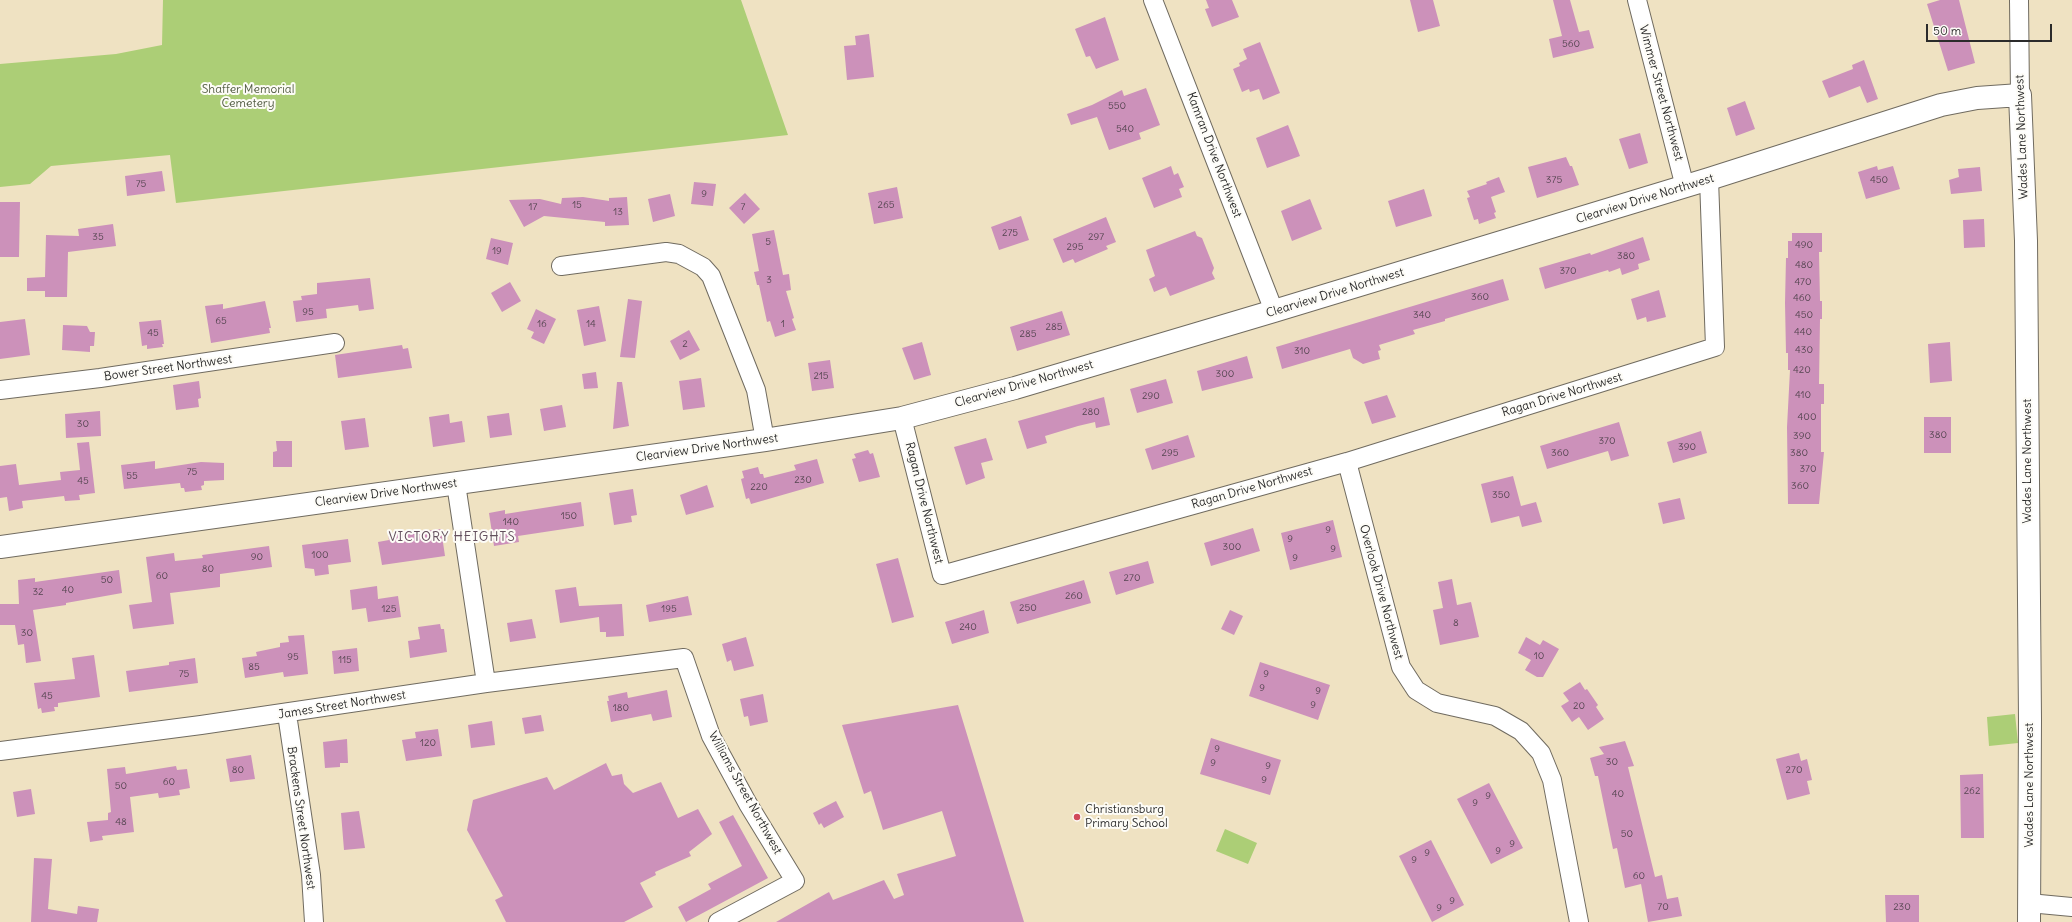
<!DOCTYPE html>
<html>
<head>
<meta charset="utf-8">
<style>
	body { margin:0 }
	#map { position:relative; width:2072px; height:922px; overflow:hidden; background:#efe2c2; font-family:Delius,sans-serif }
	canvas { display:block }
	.scale { position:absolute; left:1926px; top:24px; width:126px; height:18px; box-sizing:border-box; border:2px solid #2b2b2b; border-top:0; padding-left:5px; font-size:12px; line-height:14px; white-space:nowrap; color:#2b2b2b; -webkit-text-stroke:3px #fdfcf7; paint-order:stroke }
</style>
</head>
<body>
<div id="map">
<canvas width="2072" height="922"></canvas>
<div class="scale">50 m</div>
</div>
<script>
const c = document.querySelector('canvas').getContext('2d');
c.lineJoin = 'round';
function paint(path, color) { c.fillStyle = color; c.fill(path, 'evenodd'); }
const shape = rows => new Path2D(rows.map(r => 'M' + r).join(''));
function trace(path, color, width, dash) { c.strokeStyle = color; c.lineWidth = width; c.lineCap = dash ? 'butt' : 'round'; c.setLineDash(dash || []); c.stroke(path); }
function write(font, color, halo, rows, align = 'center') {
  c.font = font + ' Delius,sans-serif'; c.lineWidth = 4; c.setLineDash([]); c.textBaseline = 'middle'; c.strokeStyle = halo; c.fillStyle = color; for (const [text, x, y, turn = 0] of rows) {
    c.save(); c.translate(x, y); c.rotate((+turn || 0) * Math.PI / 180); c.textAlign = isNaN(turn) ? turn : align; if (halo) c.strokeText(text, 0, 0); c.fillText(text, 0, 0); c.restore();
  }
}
paint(shape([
	[163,0,741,0,788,135,176,203,170,155,51,166,30,184,0,187,0,64,116,54,162,45],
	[2015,714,2018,743,1989,746,1987,717],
	[1225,829,1257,843,1248,864,1216,851]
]), '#acce76');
paint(shape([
	[1206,0,1232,0,1239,17,1212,27,1205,9,1209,8],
	[1410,0,1433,0,1440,26,1418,32],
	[1553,0,1570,0,1579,32,1589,30,1594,48,1553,58,1549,39,1562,36],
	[1940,0,1959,0,1975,63,1948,71,1927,4],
	[1105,17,1119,60,1096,69,1090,56,1086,57,1075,29],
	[869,34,874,77,847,80,844,46,856,45,855,36],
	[1260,42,1280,93,1263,100,1259,89,1250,92,1249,89,1242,92,1233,69,1240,66,1239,63,1247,59,1243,49],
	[1864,60,1878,99,1867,103,1860,86,1829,98,1822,81,1853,69,1852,65],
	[1146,88,1160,125,1139,133,1141,139,1109,150,1097,117,1071,125,1067,114,1092,105,1122,90,1124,96],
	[1745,101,1755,129,1736,136,1727,108],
	[1288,125,1300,156,1267,168,1256,138],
	[1640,133,1648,163,1629,169,1619,139],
	[1566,157,1570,166,1572,166,1579,185,1537,198,1528,167],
	[1171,166,1174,175,1178,173,1184,187,1179,189,1182,197,1154,208,1142,178],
	[1877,166,1878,170,1893,166,1900,189,1866,199,1858,172],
	[1980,167,1982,191,1951,194,1949,180,1959,177,1958,169],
	[162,171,165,191,127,196,125,176],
	[1499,177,1505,192,1491,197,1496,212,1494,213,1496,218,1479,224,1478,219,1474,220,1467,198,1470,197,1467,191,1487,184,1486,182],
	[694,182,716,184,713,206,691,204],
	[897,187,903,218,874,224,868,193],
	[1424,189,1432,216,1396,227,1388,201],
	[745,193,760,209,744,224,729,208],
	[670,194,675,216,653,222,648,199],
	[583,197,609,201,609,198,627,197,629,225,605,226,605,222,544,216,524,227,509,200,540,199,561,204,562,198],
	[1310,199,1322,229,1292,241,1281,211],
	[0,202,20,202,19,257,0,257],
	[1021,216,1029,240,999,250,991,227],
	[1106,217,1116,242,1106,246,1108,249,1075,263,1073,259,1063,263,1053,239],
	[1984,219,1985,247,1964,248,1963,220],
	[113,224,116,246,68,252,67,297,45,297,45,291,27,291,27,278,45,277,46,235,79,236,78,229],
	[774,230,783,275,789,274,791,290,786,291,794,318,792,319,796,330,775,337,770,321,767,322,759,285,757,285,754,272,759,271,752,234],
	[1195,231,1197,236,1202,238,1214,268,1212,273,1215,279,1170,296,1166,287,1154,292,1149,279,1155,276,1146,250],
	[1792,233,1822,233,1822,252,1819,252,1820,301,1822,301,1822,319,1820,319,1819,384,1824,384,1824,404,1821,404,1821,452,1824,452,1819,504,1788,504,1787,427,1790,370,1788,370,1788,353,1786,353,1785,303,1786,258,1788,258,1788,241,1792,241],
	[1643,237,1650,260,1638,264,1639,269,1622,275,1620,268,1609,272,1608,270,1545,289,1539,268,1590,253,1591,255],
	[491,238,513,243,508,265,486,259],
	[370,278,374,309,359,311,358,305,326,309,327,318,296,322,293,301,302,300,301,296,317,294,317,283],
	[1503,279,1509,300,1445,319,1445,321,1413,330,1415,334,1379,345,1381,350,1378,351,1380,359,1363,364,1353,358,1350,349,1282,369,1276,347],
	[510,282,521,301,502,312,491,293],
	[1659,290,1666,317,1647,322,1646,317,1637,320,1631,299],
	[628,299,642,301,635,358,620,357],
	[265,301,271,328,269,328,270,333,211,343,205,306,223,304,223,309],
	[599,306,606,341,584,346,577,310],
	[536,309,556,319,544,344,531,338,534,332,527,329],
	[1062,311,1070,335,1017,351,1010,327],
	[25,319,30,355,0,359,0,322],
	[161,320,164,344,162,344,163,347,147,349,147,345,142,346,139,322],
	[63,325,87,326,90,332,95,332,94,346,90,346,90,352,62,350],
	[689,330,700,350,680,360,670,341],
	[922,342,931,375,914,380,902,348],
	[1950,342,1952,381,1930,383,1928,344],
	[402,345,403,349,408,348,412,368,338,378,335,355],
	[1247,356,1253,378,1202,391,1197,371],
	[830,360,834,388,812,391,808,363],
	[596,372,598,388,584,389,582,374],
	[701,378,705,407,683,410,679,381],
	[1166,379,1173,403,1137,413,1130,389],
	[199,381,201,398,198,399,199,407,176,410,173,385],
	[617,382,622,382,629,426,613,429],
	[1387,395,1396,417,1372,424,1364,402],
	[1104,397,1110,425,1096,428,1095,422,1078,426,1045,436,1047,443,1027,449,1018,421],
	[562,405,566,427,544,431,540,409],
	[100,411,101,436,66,438,65,414],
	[509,413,512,435,490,438,487,416],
	[449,414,450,423,462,421,465,442,433,447,429,417],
	[1924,417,1951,417,1951,453,1924,453],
	[365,418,369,447,345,450,341,421],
	[1619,422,1629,456,1611,461,1608,451,1547,469,1540,446],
	[1701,431,1707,453,1673,463,1667,442],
	[1188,435,1195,457,1152,470,1145,449],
	[986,438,993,460,981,463,985,478,966,485,954,447],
	[276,441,292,441,292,467,273,467,273,452,277,451],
	[89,442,95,493,79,495,80,500,65,501,64,496,22,501,23,508,9,511,7,497,0,498,0,466,16,464,19,485,61,480,60,472,80,470,77,443],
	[868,450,870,454,873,453,880,477,859,482,852,459,856,458,854,454],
	[817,459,824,483,751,504,749,498,746,499,741,479,744,478,742,471,758,467,760,474,763,474,764,478,796,470,794,465],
	[155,461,155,469,201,462,224,463,224,480,204,481,204,485,201,486,202,490,185,492,184,488,181,488,180,483,124,489,121,465],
	[1513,476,1521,506,1536,502,1542,522,1522,527,1519,516,1491,523,1481,484],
	[707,485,714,507,686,515,680,495],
	[633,489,637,515,631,516,632,522,614,525,609,493],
	[1680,498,1685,519,1663,524,1658,503],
	[581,502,584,526,518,536,519,542,494,546,489,513,505,510,505,514],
	[1333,520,1342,557,1290,570,1281,533],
	[1253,528,1260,551,1211,566,1204,543],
	[441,529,445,556,382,565,378,542,389,540,388,534,407,531,407,533],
	[348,539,351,562,328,565,329,574,315,576,314,569,305,568,302,545],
	[269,546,272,567,220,574,220,587,170,593,174,624,133,629,129,605,152,602,146,557,174,553,175,561,203,558,202,555],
	[898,558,914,617,892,623,876,564],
	[1148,561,1154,583,1116,595,1109,572],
	[119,570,122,593,66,603,66,605,33,610,41,661,26,663,24,644,18,645,15,625,0,625,0,604,19,604,18,580,35,578,35,582],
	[1452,579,1457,605,1471,602,1479,637,1440,645,1433,610,1443,608,1438,582],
	[1084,580,1091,603,1017,624,1010,602],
	[377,586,378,599,398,596,401,617,368,622,366,608,352,610,350,590],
	[576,587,579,606,622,604,624,636,606,637,606,632,600,632,599,617,560,623,555,590],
	[688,596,692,615,649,622,646,605],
	[984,610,989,633,952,644,945,622],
	[1230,610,1243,616,1234,635,1221,629],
	[532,619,536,638,510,642,507,623],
	[440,624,441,629,444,629,447,652,410,658,408,641,420,639,418,627],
	[304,635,308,674,284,677,283,672,245,678,242,658,257,656,256,652,280,647,280,643,289,642,288,636],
	[746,637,754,666,734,671,731,660,727,662,722,644],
	[1526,637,1540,645,1543,640,1559,649,1543,677,1537,677,1525,670,1531,660,1518,653],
	[357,648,359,671,334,674,332,651],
	[94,655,100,697,58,703,58,707,54,707,55,711,42,713,41,708,38,709,34,683,75,679,72,658],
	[195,658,198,683,129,692,126,671,169,665,169,662],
	[1260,662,1330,685,1318,720,1249,696],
	[1580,682,1585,690,1587,689,1598,705,1596,707,1604,719,1588,730,1579,717,1572,722,1561,706,1569,701,1563,693],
	[667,690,672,717,653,721,651,714,611,722,607,701,609,701,608,696,627,692,628,698],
	[763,694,768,722,750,726,748,716,744,717,740,699],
	[958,705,1024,922,776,922,829,892,833,900,884,880,894,899,904,895,897,874,956,856,942,811,883,830,871,791,864,794,842,725],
	[541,715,544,731,525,734,522,718],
	[492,721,495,745,471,748,468,725],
	[438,729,442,756,406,761,402,740,416,738,415,732],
	[1211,738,1281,760,1270,795,1200,774],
	[347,739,348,763,340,763,340,767,325,768,323,742],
	[1625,741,1634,766,1628,767,1655,877,1662,875,1667,899,1678,897,1682,916,1648,922,1641,884,1625,888,1617,848,1613,849,1598,776,1595,776,1590,758,1604,754,1599,747],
	[1799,753,1801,761,1807,759,1812,780,1807,781,1810,794,1787,800,1776,759],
	[251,755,255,779,230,782,226,759],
	[606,763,612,776,622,774,624,784,633,793,661,782,678,818,698,809,712,834,689,852,691,856,655,872,656,875,640,883,653,907,624,922,506,922,495,900,503,896,467,830,473,800,547,777,554,790],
	[176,766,177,770,187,769,190,788,179,790,180,795,159,798,158,793,130,797,134,832,102,836,103,840,90,842,87,822,108,820,108,813,111,812,107,769,125,767,126,774],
	[1983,774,1984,838,1961,838,1960,775],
	[1489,783,1523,848,1491,864,1457,799],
	[31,789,35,814,17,817,13,792],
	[836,801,844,817,824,828,821,823,819,825,813,813],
	[359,811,365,848,344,850,341,813],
	[733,815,768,878,686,922,678,907,711,889,708,884,742,866,719,822],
	[1431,840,1464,905,1432,922,1399,856],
	[34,858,52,859,48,909,77,914,78,906,99,909,97,922,31,922],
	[1885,895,1919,895,1919,922,1886,922]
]), '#cc91ba');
const street = shape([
	[1153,0,1274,311],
	[1637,0,1685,187],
	[2019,0,2020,95],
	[561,266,666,252,679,254,703,267,711,276,756,390,765,440],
	[0,390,100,378,335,343],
	[902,418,942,575,1347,462,1715,347,1709,179],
	[1347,462,1401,667,1416,690,1437,703,1495,716,1521,731,1541,753,1552,780,1579,922],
	[456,484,486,683],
	[287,714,311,875,314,922],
	[0,751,201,725,486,683,684,658,711,736,748,804,795,881,718,922],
	[2029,903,2072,907]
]);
const secondary = shape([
	[0,547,765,440,902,418,1015,388,1274,311,1709,179,1941,105,1977,98,2020,95,2026,241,2030,720,2029,922]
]);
trace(street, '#706b60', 20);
trace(secondary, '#706b60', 24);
trace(street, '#fff', 18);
trace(secondary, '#fff', 22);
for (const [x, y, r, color] of [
	[1077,817,4,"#d1495b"]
]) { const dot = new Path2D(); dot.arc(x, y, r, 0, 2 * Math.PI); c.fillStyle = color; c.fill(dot); trace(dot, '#fdfcf7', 1.5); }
write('10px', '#53444f', null, [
	["560",1571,44],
	["550",1117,106],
	["540",1125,129],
	["375",1554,180],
	["450",1879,180],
	["75",141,184],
	["9",704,194],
	["15",577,205],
	["265",886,205],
	["17",533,207],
	["7",743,207],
	["13",618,212],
	["275",1010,233],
	["35",98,237],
	["297",1096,237],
	["5",768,242],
	["490",1804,245],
	["295",1075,247],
	["19",497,251],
	["380",1626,256],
	["480",1804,265],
	["370",1568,271],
	["3",769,280],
	["470",1803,282],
	["360",1480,297],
	["460",1802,298],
	["95",308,312],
	["340",1422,315],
	["450",1804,315],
	["65",221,321],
	["16",542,324],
	["14",591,324],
	["1",783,324],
	["285",1054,327],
	["440",1803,332],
	["45",153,333],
	["285",1028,334],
	["2",685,344],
	["430",1804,350],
	["310",1302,351],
	["420",1802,370],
	["300",1225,374],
	["215",821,376],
	["410",1803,395],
	["290",1151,396],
	["280",1091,412],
	["400",1807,417],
	["30",83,424],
	["380",1938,435],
	["390",1802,436],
	["370",1607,441],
	["390",1687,447],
	["295",1170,453],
	["360",1560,453],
	["380",1799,453],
	["370",1808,469],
	["75",192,472],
	["55",132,476],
	["230",803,480],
	["45",83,481],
	["360",1800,486],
	["220",759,487],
	["350",1501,495],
	["150",569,516],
	["140",511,522],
	["9",1328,530],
	["9",1290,539],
	["300",1232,547],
	["9",1333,549],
	["100",320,555],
	["90",257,557],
	["9",1295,558],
	["80",208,569],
	["60",162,576],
	["270",1132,578],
	["50",107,580],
	["40",68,590],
	["32",38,592],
	["260",1074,596],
	["250",1028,608],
	["125",389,609],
	["195",669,609],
	["8",1456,623],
	["240",968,627],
	["30",27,633],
	["10",1539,656],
	["95",293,657],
	["115",345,660],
	["85",254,667],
	["75",184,674],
	["9",1266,674],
	["9",1262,688],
	["9",1318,691],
	["45",47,696],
	["9",1313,705],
	["20",1579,706],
	["180",621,708],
	["120",428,743],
	["9",1217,749],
	["30",1612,762],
	["9",1213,763],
	["9",1268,766],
	["80",238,770],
	["270",1794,770],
	["9",1264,780],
	["60",169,782],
	["50",121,786],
	["262",1972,791],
	["40",1618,794],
	["9",1488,796],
	["9",1475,803],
	["48",121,822],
	["50",1627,834],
	["9",1512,844],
	["9",1498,851],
	["9",1427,853],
	["9",1414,860],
	["60",1639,876],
	["9",1452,901],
	["70",1663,907],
	["230",1902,907],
	["9",1439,908]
]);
write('12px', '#525c42', '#fdfcf7', [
	["Shaffer Memorial",248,90],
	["Cemetery",248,104]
]);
write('12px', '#2b2b2b', '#fdfcf7', [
	["Wimmer Street Northwest",1661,93,75],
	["Wades Lane Northwest",2022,137,-92],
	["Kamran Drive Northwest",1214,155,69],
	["Clearview Drive Northwest",1645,199,-17],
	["Clearview Drive Northwest",1335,293,-17],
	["Bower Street Northwest",168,368,-8],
	["Clearview Drive Northwest",1024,384,-16],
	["Ragan Drive Northwest",1562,395,-17],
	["Clearview Drive Northwest",707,448,-8],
	["Wades Lane Northwest",2028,461,-90],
	["Ragan Drive Northwest",1252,488,-16],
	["Clearview Drive Northwest",386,493,-8],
	["Ragan Drive Northwest",924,503,76],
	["Overlook Drive Northwest",1381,592,75],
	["James Street Northwest",342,705,-9],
	["Wades Lane Northwest",2030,785,-90],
	["Williams Street Northwest",745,793,61],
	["Brackens Street Northwest",301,818,82]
]);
write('12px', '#2b2b2b', '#fdfcf7', [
	["Christiansburg",1085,810],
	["Primary School",1085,824]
], 'left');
c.letterSpacing = '1px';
write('13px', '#634f5d', '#fdfcf7', [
	["VICTORY HEIGHTS",452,537]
]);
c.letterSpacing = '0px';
</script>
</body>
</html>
